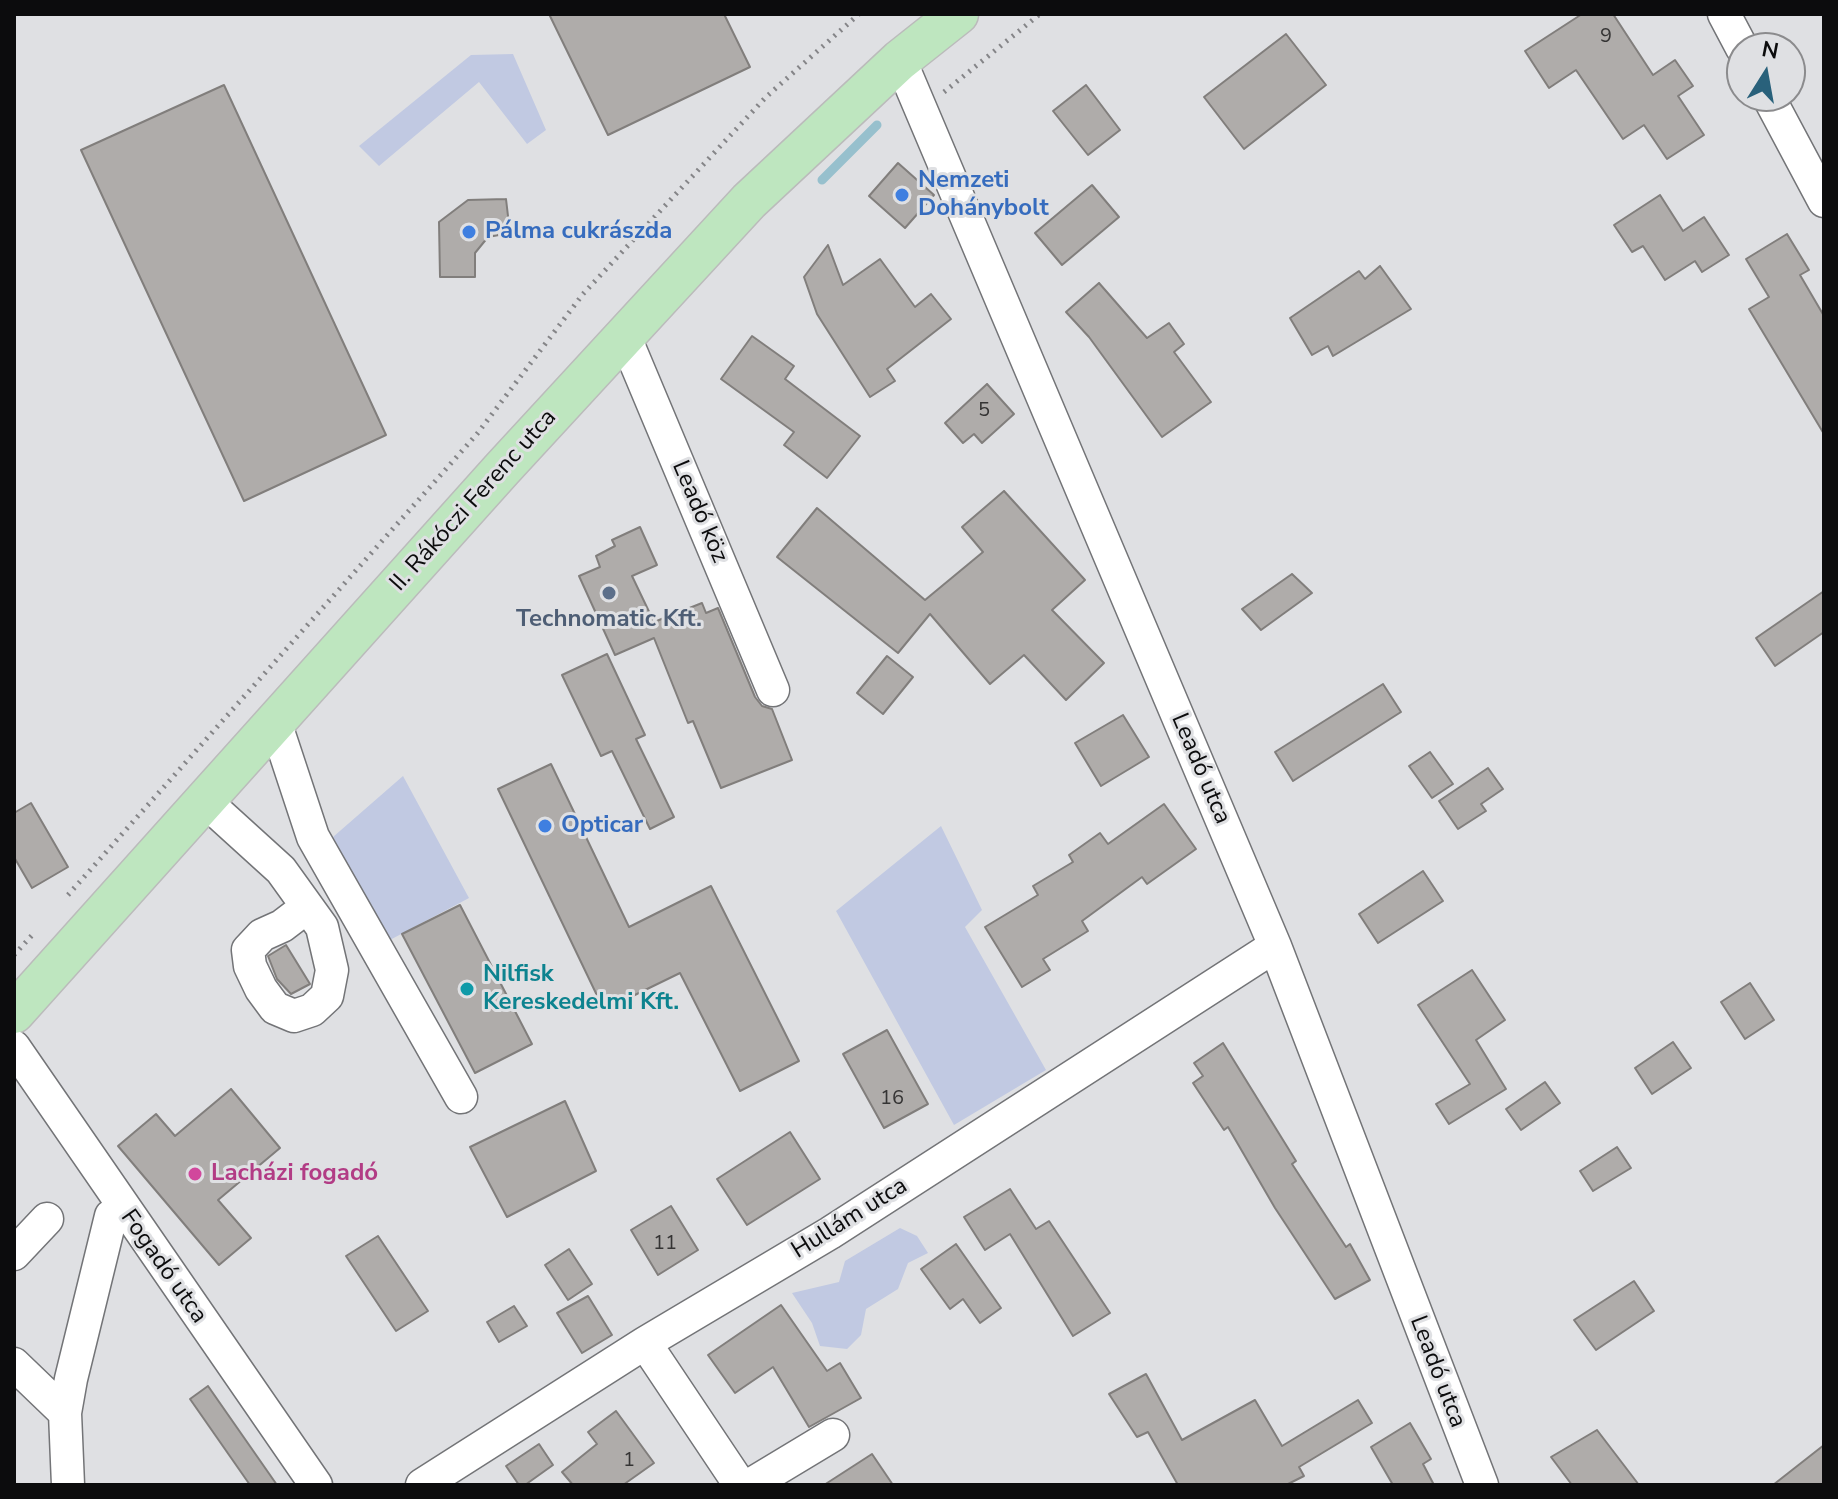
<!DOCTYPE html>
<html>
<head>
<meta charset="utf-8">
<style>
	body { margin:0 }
	#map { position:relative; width:1838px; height:1499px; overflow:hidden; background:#dfe0e3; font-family:"Nunito Sans",sans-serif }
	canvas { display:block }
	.frame { position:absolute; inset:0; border:16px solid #0c0c0d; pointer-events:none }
	.north { position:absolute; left:1726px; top:32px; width:80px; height:80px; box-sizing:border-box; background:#dfe0e3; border:2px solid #8b8b8d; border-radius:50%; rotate:11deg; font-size:22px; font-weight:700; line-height:32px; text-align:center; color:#0c0c0d }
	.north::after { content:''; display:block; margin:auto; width:28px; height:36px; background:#29617b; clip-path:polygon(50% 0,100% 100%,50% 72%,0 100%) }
</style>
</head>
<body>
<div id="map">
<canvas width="1838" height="1499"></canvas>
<div class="frame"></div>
<div class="north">N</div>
</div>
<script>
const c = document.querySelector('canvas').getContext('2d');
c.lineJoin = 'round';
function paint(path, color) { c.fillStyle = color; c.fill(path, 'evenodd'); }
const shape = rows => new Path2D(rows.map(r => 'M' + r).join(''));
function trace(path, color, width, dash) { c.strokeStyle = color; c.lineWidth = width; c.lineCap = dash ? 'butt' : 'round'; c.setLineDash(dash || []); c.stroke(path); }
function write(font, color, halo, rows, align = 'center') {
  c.font = font + ' "Nunito Sans",sans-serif'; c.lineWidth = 6; c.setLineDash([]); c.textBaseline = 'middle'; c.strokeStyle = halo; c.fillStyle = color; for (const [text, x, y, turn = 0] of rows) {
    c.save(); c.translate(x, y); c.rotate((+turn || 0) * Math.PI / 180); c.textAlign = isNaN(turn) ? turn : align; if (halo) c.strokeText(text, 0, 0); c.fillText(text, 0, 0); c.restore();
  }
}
paint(shape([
	[513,54,546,130,527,144,479,82,379,166,359,146,471,55],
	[403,776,469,898,388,941,333,837],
	[941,826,982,910,965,927,1046,1070,954,1125,836,911],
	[900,1228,917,1236,928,1253,908,1263,898,1289,866,1309,861,1335,847,1349,820,1346,812,1323,792,1293,839,1282,845,1261]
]), '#c1c9e2');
trace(shape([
	[822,180,877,125]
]), '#97c0cd', 9);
const building = shape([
	[549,14,724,14,750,67,608,135,549,14],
	[1582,14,1613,14,1653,75,1675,60,1693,86,1678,96,1704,135,1667,159,1644,125,1623,139,1576,70,1549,88,1525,51,1582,14],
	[1286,34,1326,85,1244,149,1204,97,1286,34],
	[224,85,386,435,244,501,81,150,224,85],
	[1086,85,1120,130,1088,155,1053,111,1086,85],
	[898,163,934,195,905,228,869,196,898,163],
	[1092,185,1119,217,1062,265,1035,233,1092,185],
	[1660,195,1683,231,1704,217,1729,255,1702,272,1695,261,1665,280,1643,246,1632,252,1614,225,1660,195],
	[506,199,510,233,488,237,475,253,475,277,440,277,439,222,468,200,506,199],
	[1787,234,1809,270,1800,275,1824,316,1824,434,1749,309,1769,297,1746,259,1787,234],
	[828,245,843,285,880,259,915,307,931,294,951,319,887,369,895,381,870,397,817,314,804,277,828,245],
	[1380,266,1411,309,1333,356,1328,346,1312,355,1290,318,1359,271,1365,279,1380,266],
	[1099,283,1147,338,1169,323,1184,344,1174,352,1211,402,1162,437,1089,337,1066,312,1099,283],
	[752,336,794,366,785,379,860,436,827,478,784,445,794,432,721,379,752,336],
	[987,384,1014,414,982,443,974,434,963,443,945,423,987,384],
	[1004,491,1085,580,1052,610,1104,663,1066,700,1024,655,990,684,930,614,898,653,777,557,817,508,925,600,983,552,962,527,1004,491],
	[640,527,657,565,632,576,654,622,702,603,706,613,718,608,755,697,762,706,772,709,792,760,721,788,693,721,688,723,654,638,615,655,579,576,600,567,596,556,615,546,612,540,640,527],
	[1292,574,1312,593,1261,630,1242,609,1292,574],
	[1824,591,1824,632,1775,666,1756,638,1824,591],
	[607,654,645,735,636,739,674,817,650,829,612,751,601,756,562,675,607,654],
	[887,656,913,677,883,714,857,693,887,656],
	[1383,684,1401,712,1293,781,1275,752,1383,684],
	[1123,715,1149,757,1101,786,1075,743,1123,715],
	[1430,752,1453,784,1432,798,1409,766,1430,752],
	[551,764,629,927,711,886,799,1061,740,1091,680,973,604,1010,498,789,551,764],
	[1488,768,1503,789,1481,804,1486,811,1458,829,1439,801,1488,768],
	[31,803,68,867,32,888,14,857,14,813,31,803],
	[1164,804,1196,849,1147,884,1142,877,1082,921,1088,931,1043,959,1050,970,1022,987,985,927,1038,895,1033,886,1073,862,1069,855,1100,833,1108,844,1164,804],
	[1423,871,1443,901,1378,943,1359,914,1423,871],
	[460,905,532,1044,475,1073,402,934,460,905],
	[286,945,310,984,291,994,277,979,268,956,286,945],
	[1472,970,1505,1020,1476,1040,1506,1089,1449,1124,1436,1104,1470,1084,1418,1005,1472,970],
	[1750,983,1774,1020,1745,1039,1721,1002,1750,983],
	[887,1030,928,1104,884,1128,843,1054,887,1030],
	[1673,1042,1691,1068,1652,1094,1635,1068,1673,1042],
	[1223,1043,1296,1161,1292,1164,1346,1247,1350,1244,1370,1280,1335,1299,1275,1208,1228,1127,1224,1130,1193,1083,1203,1076,1194,1063,1223,1043],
	[1545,1082,1560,1103,1521,1130,1506,1109,1545,1082],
	[231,1089,280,1148,218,1200,251,1238,219,1265,118,1146,156,1114,175,1136,231,1089],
	[565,1101,596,1171,507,1217,470,1147,565,1101],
	[790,1132,820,1179,747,1225,717,1179,790,1132],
	[1617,1147,1631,1168,1593,1191,1580,1171,1617,1147],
	[1010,1189,1036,1229,1049,1221,1110,1313,1073,1336,1010,1234,985,1250,964,1217,1010,1189],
	[671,1206,698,1250,658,1275,631,1230,671,1206],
	[378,1236,428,1311,396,1331,346,1256,378,1236],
	[956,1244,1001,1308,980,1323,963,1299,950,1309,921,1269,956,1244],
	[569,1249,592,1284,568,1300,545,1265,569,1249],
	[1634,1281,1654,1311,1596,1350,1574,1320,1634,1281],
	[588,1296,612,1335,582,1353,557,1313,588,1296],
	[781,1305,827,1371,840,1363,861,1398,809,1427,773,1367,735,1393,708,1355,781,1305],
	[514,1306,527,1326,499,1342,487,1322,514,1306],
	[1146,1374,1182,1440,1255,1400,1282,1446,1358,1400,1372,1423,1299,1467,1304,1476,1286,1485,1178,1485,1148,1432,1137,1437,1109,1394,1146,1374],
	[208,1386,277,1485,250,1485,190,1399,208,1386],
	[616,1411,654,1463,623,1485,573,1485,562,1472,597,1444,588,1432,616,1411],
	[1410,1423,1431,1459,1423,1464,1434,1485,1393,1485,1371,1447,1410,1423],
	[1597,1430,1639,1485,1572,1485,1551,1457,1597,1430],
	[539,1444,553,1465,525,1485,519,1485,506,1466,539,1444],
	[1824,1445,1824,1485,1773,1485,1824,1445],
	[872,1454,893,1485,824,1485,872,1454]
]);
paint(building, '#afacaa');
trace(building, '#817e7c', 2);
const minor = shape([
	[1724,14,1742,48],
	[900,60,1275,946,1482,1485],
	[1768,96,1824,201],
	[624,335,773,690],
	[275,722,313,837,461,1097],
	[205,801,281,870,322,927,332,970,327,996,312,1010,294,1016,275,1008,261,989,250,966,248,950,262,935,282,926,307,907],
	[14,1047,316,1485],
	[14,1254,47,1219],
	[645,1343,740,1485],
	[14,1364,65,1413],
	[68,1485,65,1413,71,1379,111,1216,122,1208],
	[422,1485,645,1343,830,1233,1275,946],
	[750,1485,833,1435]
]);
const major = shape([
	[14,1013,502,469,749,201,900,60,958,14]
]);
trace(minor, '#737477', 35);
trace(major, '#bbb', 43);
trace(shape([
	[944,92,1040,14],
	[68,895,477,434,583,294,766,97,859,14],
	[14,955,35,932]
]), '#858588', 5, [2, 6]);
trace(minor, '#fff', 32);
trace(major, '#bee6bf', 40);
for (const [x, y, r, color] of [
	[902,195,8,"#3f7fe0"],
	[469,232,8,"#3f7fe0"],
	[609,593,8,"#5c6f8a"],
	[545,826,8,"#3f7fe0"],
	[467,989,8,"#0f9aa8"],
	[195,1174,8,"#d1479c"]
]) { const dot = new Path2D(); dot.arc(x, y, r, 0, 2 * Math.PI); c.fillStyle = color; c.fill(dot); trace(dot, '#dfe0e3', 3); }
write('20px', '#353434', null, [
	["9",1606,37],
	["5",984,411],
	["16",892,1099],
	["11",665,1244],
	["1",629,1461]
]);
write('bold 24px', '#366cbe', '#dfe0e3', [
	["Nemzeti",918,181],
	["Dohánybolt",918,209],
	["Pálma cukrászda",485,232],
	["Opticar",561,826]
], 'left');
write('24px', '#0c0c0d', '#dfe0e3', [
	["II. Rákóczi Ferenc utca",474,501,-48],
	["Leadó köz",699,512,67],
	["Leadó utca",1200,769,67],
	["Hullám utca",850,1219,-32],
	["Fogadó utca",163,1267,55],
	["Leadó utca",1437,1372,69]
]);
write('bold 24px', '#4e5e75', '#dfe0e3', [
	["Technomatic Kft.",609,620]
]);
write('bold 24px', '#0d838f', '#dfe0e3', [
	["Nilfisk",483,975],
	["Kereskedelmi Kft.",483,1003]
], 'left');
write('bold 24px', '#b23c85', '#dfe0e3', [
	["Lacházi fogadó",211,1174]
], 'left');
</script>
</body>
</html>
